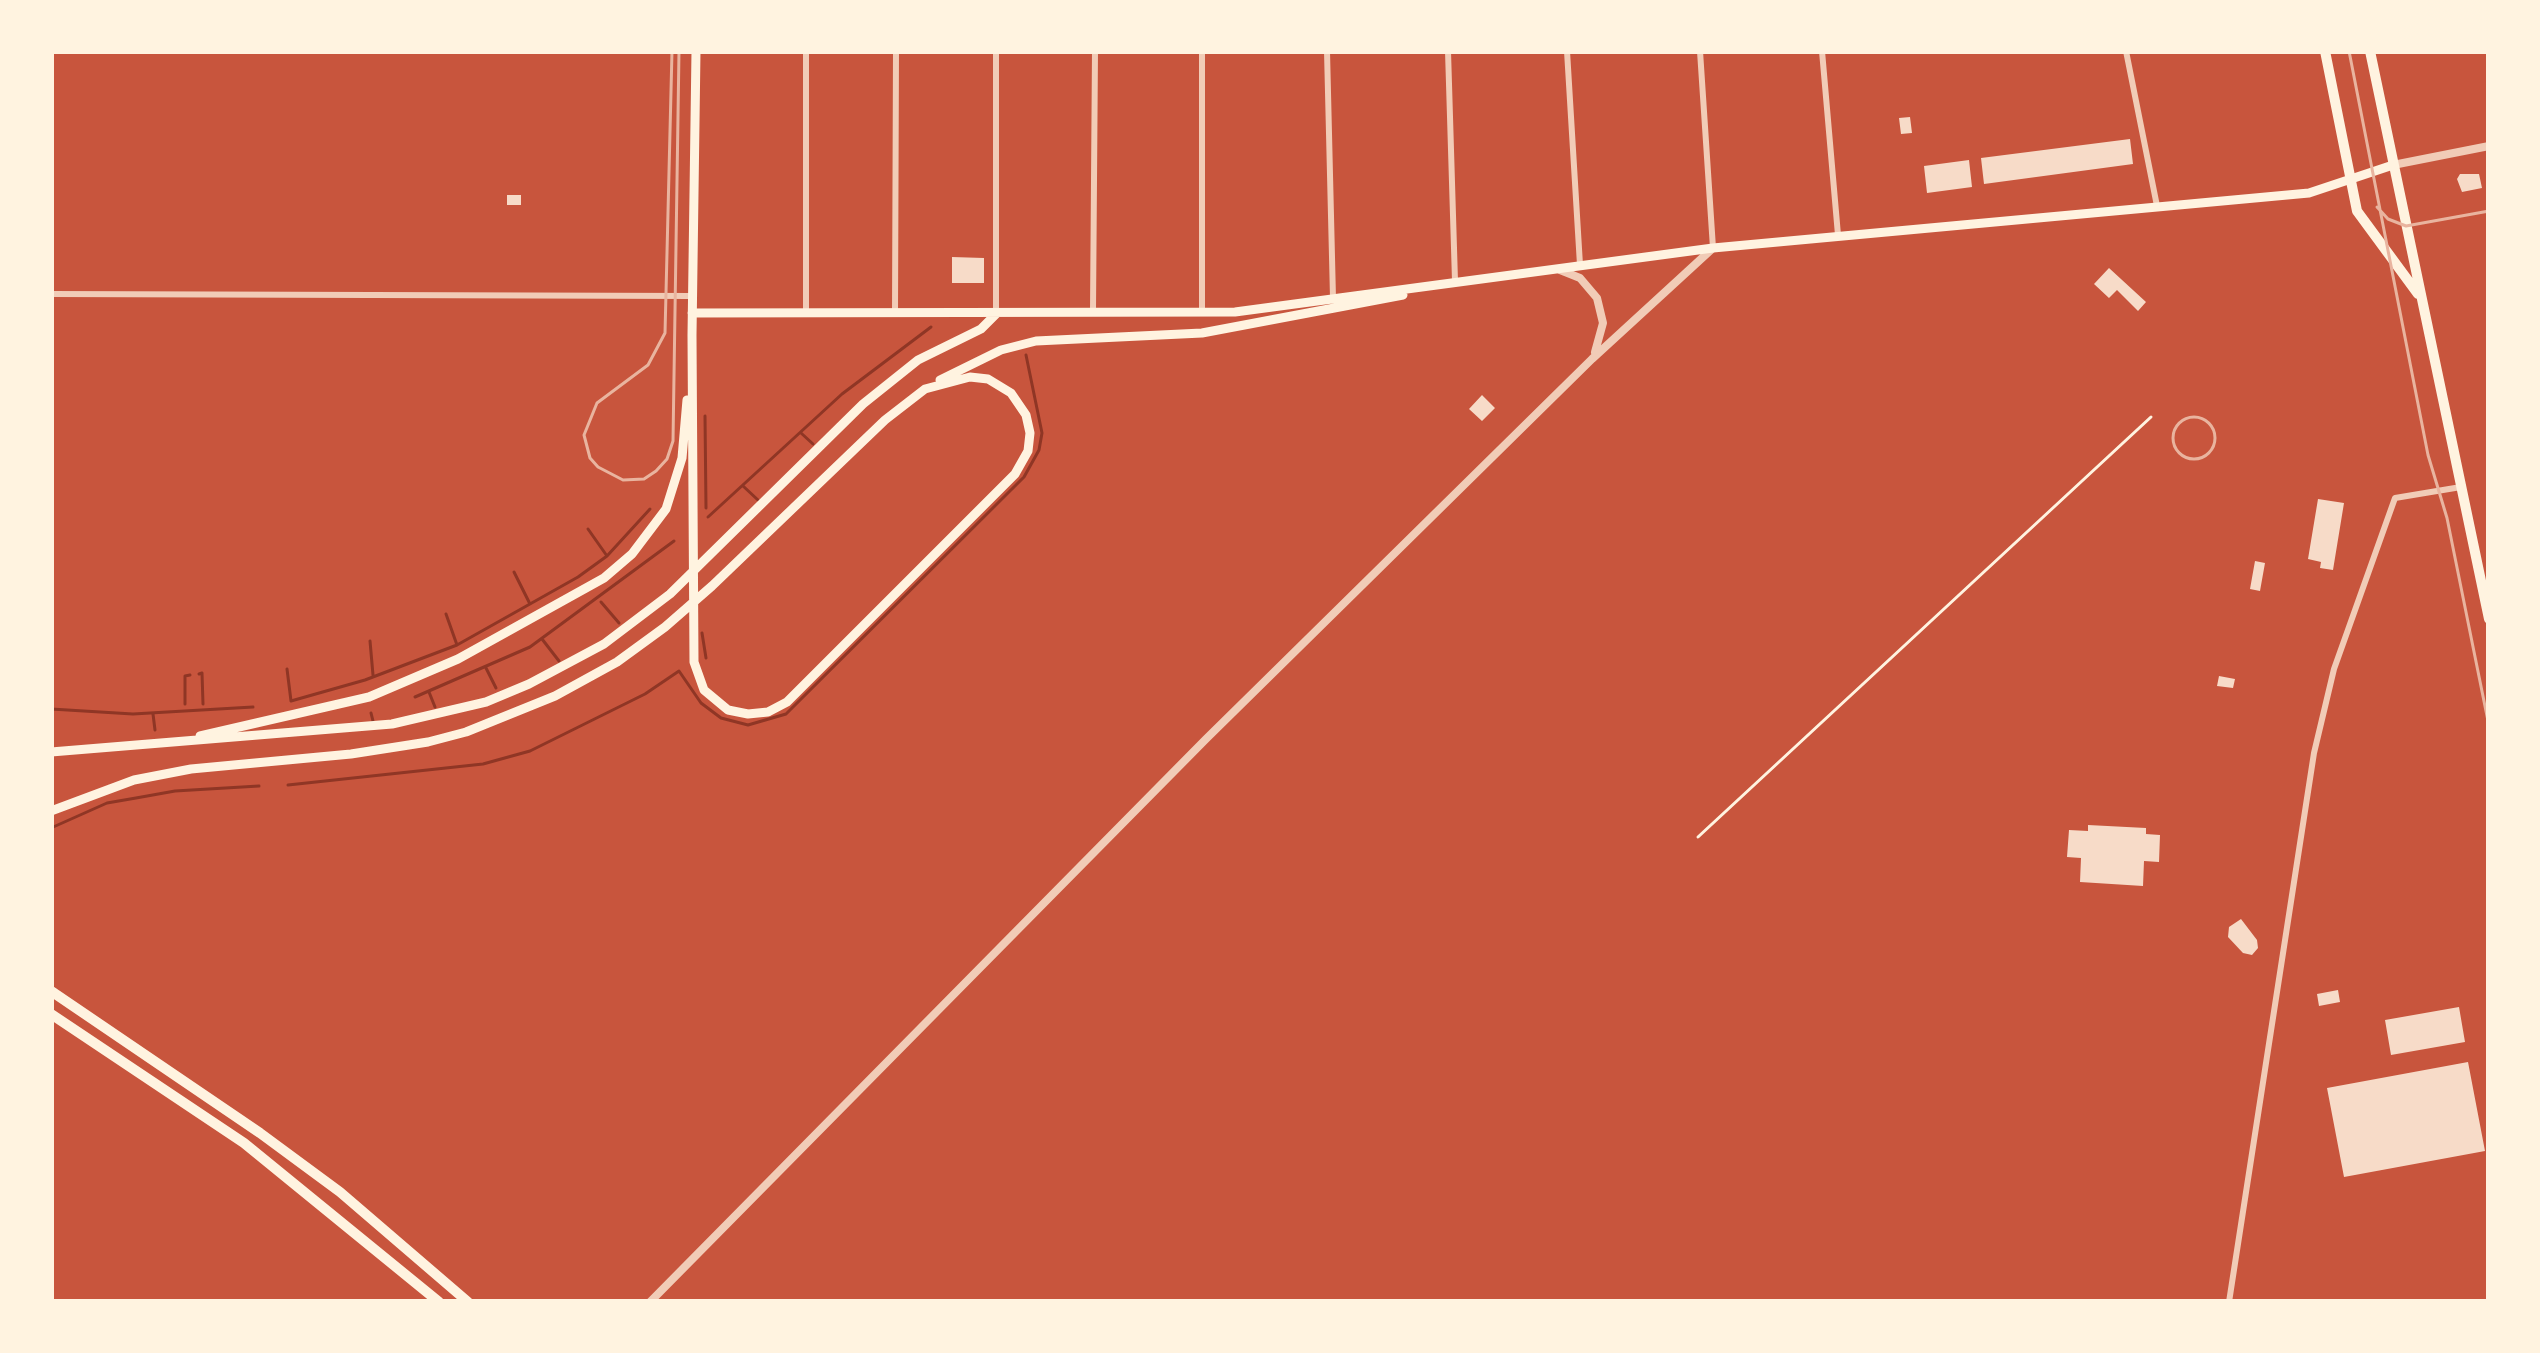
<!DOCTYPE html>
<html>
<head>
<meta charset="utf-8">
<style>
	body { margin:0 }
	#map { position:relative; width:2540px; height:1353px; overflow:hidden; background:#c8553d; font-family:Commissioner,sans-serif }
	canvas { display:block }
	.frame { position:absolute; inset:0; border:54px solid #fff3e0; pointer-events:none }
</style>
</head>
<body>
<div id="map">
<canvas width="2540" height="1353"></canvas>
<div class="frame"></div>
</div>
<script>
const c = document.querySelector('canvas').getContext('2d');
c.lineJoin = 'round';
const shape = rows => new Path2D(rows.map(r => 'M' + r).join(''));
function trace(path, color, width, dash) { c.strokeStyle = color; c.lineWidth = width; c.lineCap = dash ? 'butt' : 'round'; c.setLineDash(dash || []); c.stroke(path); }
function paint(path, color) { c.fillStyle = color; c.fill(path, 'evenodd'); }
trace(shape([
	[705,416,706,508],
	[801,433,813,444],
	[743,486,758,500],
	[708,517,842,394,931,327],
	[588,529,607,556],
	[514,572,529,602],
	[601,602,619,623],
	[446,614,457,645],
	[702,633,706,658],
	[542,639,559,661],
	[370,641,373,675],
	[486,668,496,688],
	[287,669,291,701,365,680,457,645,578,577,607,556,650,509],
	[199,674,202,673,203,704],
	[429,692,435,707],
	[415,697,530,647,674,541],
	[185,704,185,676,190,675],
	[51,709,133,714,253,707],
	[371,713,373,721],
	[153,714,155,730],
	[288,785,483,764,530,751,645,694,679,671,701,703,721,718,748,725,786,714,1024,477,1039,450,1042,433,1026,355],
	[51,828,107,803,136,798,175,791,259,786]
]), '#8f3625', 3);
paint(shape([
	[1910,117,1912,133,1901,134,1899,118],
	[2130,139,2133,164,1984,184,1981,158],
	[1969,160,1972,187,1927,193,1924,166],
	[2460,174,2479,174,2482,188,2462,192,2457,179],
	[507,195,521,195,521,205,507,205],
	[952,257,984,258,984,283,952,283],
	[2109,268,2146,302,2138,311,2117,290,2109,298,2094,284],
	[1482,395,1495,408,1482,421,1469,409],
	[2318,499,2344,503,2333,570,2320,568,2321,562,2308,559],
	[2255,561,2265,563,2260,591,2250,589],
	[2219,676,2235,679,2233,688,2217,686],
	[2088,825,2146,828,2146,834,2160,835,2159,862,2144,861,2143,886,2080,882,2081,858,2067,857,2069,830,2088,831],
	[2241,919,2257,940,2258,948,2252,955,2243,953,2228,937,2229,927],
	[2338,990,2340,1002,2319,1006,2317,994],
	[2459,1007,2465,1042,2391,1055,2385,1020],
	[2468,1062,2485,1151,2344,1177,2327,1088]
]), '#f7dbc8');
trace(shape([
	[1698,837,2151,417]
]), '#fff3e0', 3);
trace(shape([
	[806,51,806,311],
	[1327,51,1333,298],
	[1448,51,1455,281],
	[1567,51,1580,265],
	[1700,51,1713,248],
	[1822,51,1838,235],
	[2126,51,2157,206],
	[51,294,692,296],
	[1093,310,1095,51],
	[895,311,896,51],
	[996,311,996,51],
	[1202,311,1202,51],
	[2229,1302,2314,753,2334,669,2395,498,2461,487]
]), '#f1ccb7', 6);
trace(shape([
	[2393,165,2489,146],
	[1560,270,1580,278,1597,298,1603,323,1595,352],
	[650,1302,1206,739,1592,359,1713,248]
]), '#f1ccb7', 8);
trace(shape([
	[692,313,1235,312,1713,248,2309,193,2393,165],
	[940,380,1001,350,1036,341,1202,333,1403,295],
	[200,736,369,697,458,659,604,578,632,554,666,509,682,458,687,400],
	[51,752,392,724,486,702,529,684,604,644,670,594,863,404,918,360,981,329,996,314],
	[51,811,134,780,191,769,351,754,428,742,466,732,555,696,617,662,665,627,712,586,885,420,925,389,970,377,988,379,1011,393,1026,415,1030,433,1028,451,1015,474,787,702,768,712,748,714,728,710,704,690,694,662,692,335,696,51]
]), '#fff3e0', 9);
trace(shape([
	[2325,51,2357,211,2418,294],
	[2370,51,2489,619]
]), '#fff3e0', 10);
trace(shape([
	[51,991,260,1133,340,1192,468,1302],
	[51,1014,244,1143,439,1302]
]), '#fff3e0', 10);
trace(shape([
	[672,51,665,333,648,365,597,403,584,435,590,458,598,467,623,480,644,479,656,471,667,459,673,441,679,51],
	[2349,51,2428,455,2447,518,2489,726],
	[2377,207,2388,219,2406,226,2489,211]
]), '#e9b49f', 3);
trace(shape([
	'2173 438a21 21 0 1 1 42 0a21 21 0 1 1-42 0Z'
]), '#e9b49f', 3);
</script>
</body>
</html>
